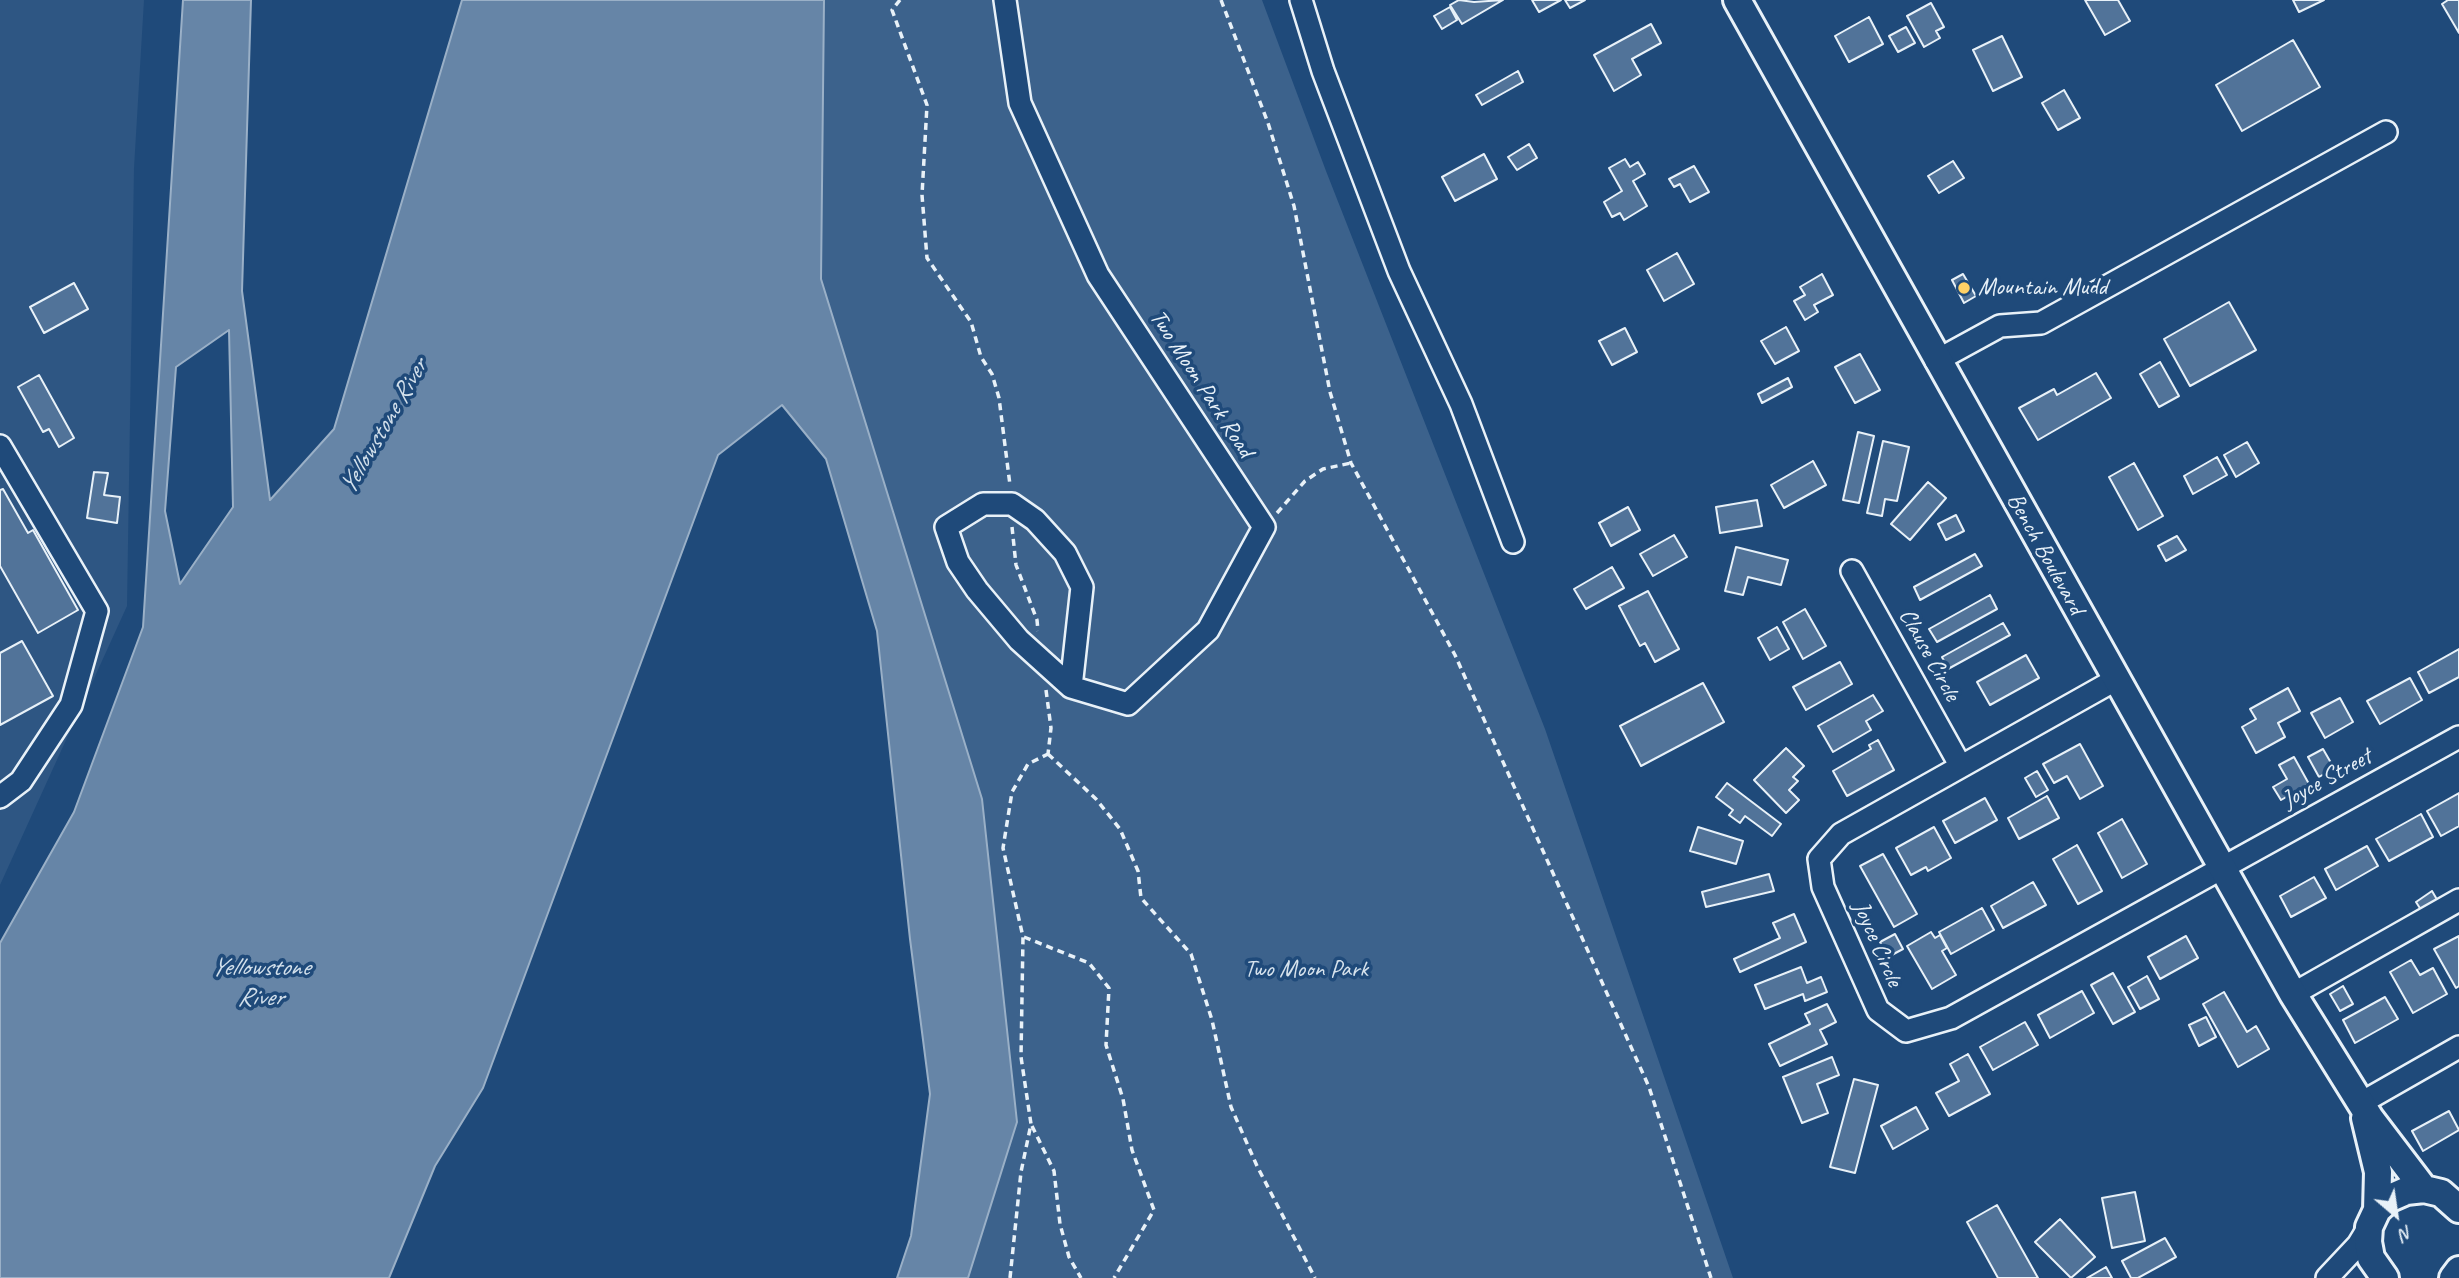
<!DOCTYPE html>
<html>
<head>
<meta charset="utf-8">
<style>
	body { margin:0 }
	#map { position:relative; width:2459px; height:1278px; overflow:hidden; background:#1f4a7a; font-family:Caveat,sans-serif }
	canvas { display:block }
	.north { position:absolute; left:2361px; top:1180px; width:70px; height:70px; -webkit-text-stroke:5px #1f4a7a; paint-order:stroke; rotate:151deg; font-size:19px; font-weight:700; line-height:28px; text-align:center; color:#e8f1f8 }
	.north::after { content:''; display:block; margin:auto; width:24px; height:32px; background:#e8f1f8; clip-path:polygon(50% 0,100% 100%,50% 72%,0 100%) }
</style>
</head>
<body>
<div id="map">
<canvas width="2459" height="1278"></canvas>
<div class="north">N</div>
</div>
<script>
const c = document.querySelector('canvas').getContext('2d');
c.lineJoin = 'round';
function paint(path, color) { c.fillStyle = color; c.fill(path, 'evenodd'); }
const shape = rows => new Path2D(rows.map(r => 'M' + r).join(''));
function trace(path, color, width, dash) { c.strokeStyle = color; c.lineWidth = width; c.lineCap = dash ? 'butt' : 'round'; c.setLineDash(dash || []); c.stroke(path); }
function write(font, color, halo, rows, align = 'center') {
  c.font = font + ' Caveat,sans-serif'; c.lineWidth = 7; c.setLineDash([]); c.textBaseline = 'middle'; c.strokeStyle = halo; c.fillStyle = color; for (const [text, x, y, turn = 0] of rows) {
    c.save(); c.translate(x, y); c.rotate((+turn || 0) * Math.PI / 180); c.textAlign = isNaN(turn) ? turn : align; if (halo) c.strokeText(text, 0, 0); c.fillText(text, 0, 0); c.restore();
  }
}
paint(shape([
	[0,0,144,0,134,168,127,606,0,885]
]), '#2e5683');
paint(shape([
	[824,0,1262,0,1326,171,1545,729,1733,1278,968,1278,1017,1122,821,279]
]), '#3c628c');
const water = shape([
	[183,0,251,0,242,291,270,500,334,429,462,0,824,0,821,279,982,799,1017,1122,968,1278,897,1278,911,1236,930,1094,910,939,877,631,826,459,782,405,718,455,483,1088,435,1166,389,1278,0,1278,0,943,74,812,143,627,183,0],
	[229,330,233,507,180,584,165,511,176,367,229,330]
]);
paint(water, '#6685a7');
trace(water, '#9ab0c7', 2);
const building = shape([
	[1459,0,1474,2,1503,0,1462,24,1450,5,1459,0],
	[1532,0,1561,0,1539,12,1532,0],
	[1565,0,1585,0,1570,8,1565,0],
	[2085,0,2118,0,2130,21,2105,35,2085,0],
	[2293,0,2324,0,2299,12,2293,0],
	[2448,0,2459,0,2459,33,2442,4,2448,0],
	[1931,3,1944,27,1936,31,1940,38,1924,47,1907,16,1931,3],
	[1450,7,1457,20,1442,29,1434,16,1450,7],
	[1869,17,1883,44,1849,62,1835,36,1869,17],
	[1651,24,1661,43,1632,59,1641,75,1614,91,1594,55,1651,24],
	[1906,27,1915,43,1898,52,1889,36,1906,27],
	[2002,36,2022,77,1993,91,1973,50,2002,36],
	[2293,40,2320,87,2242,131,2216,85,2293,40],
	[1518,71,1523,82,1482,105,1476,95,1518,71],
	[2064,90,2080,118,2058,130,2042,103,2064,90],
	[1529,144,1537,158,1517,170,1508,157,1529,144],
	[1484,154,1497,179,1455,201,1442,177,1484,154],
	[1625,159,1630,167,1638,162,1645,174,1633,181,1647,206,1624,220,1620,213,1612,217,1604,202,1622,191,1609,168,1625,159],
	[1953,161,1964,178,1939,193,1928,176,1953,161],
	[1694,166,1709,192,1690,202,1680,184,1674,187,1669,179,1694,166],
	[1677,253,1694,284,1664,301,1647,270,1677,253],
	[1822,274,1833,295,1814,305,1818,312,1805,320,1794,301,1805,295,1800,287,1822,274],
	[1963,274,1976,296,1964,303,1952,280,1963,274],
	[74,283,88,309,44,333,30,307,74,283],
	[2229,302,2256,350,2190,386,2164,339,2229,302],
	[1786,327,1799,351,1775,364,1761,341,1786,327],
	[1625,328,1637,352,1612,365,1599,341,1625,328],
	[1860,354,1880,390,1855,403,1835,367,1860,354],
	[2160,362,2179,396,2159,407,2140,374,2160,362],
	[2096,373,2111,398,2038,440,2019,408,2054,389,2057,395,2096,373],
	[39,375,74,438,59,447,49,429,43,432,18,387,39,375],
	[1788,378,1792,387,1762,403,1758,394,1788,378],
	[1858,432,1874,436,1859,503,1843,500,1858,432],
	[1883,441,1909,447,1897,501,1885,499,1882,516,1867,513,1883,441],
	[2247,442,2259,463,2236,477,2224,455,2247,442],
	[2217,457,2227,475,2193,494,2184,476,2217,457],
	[1813,461,1826,485,1784,508,1771,485,1813,461],
	[2134,463,2163,516,2138,530,2109,477,2134,463],
	[94,472,108,473,104,495,120,497,117,523,87,518,94,472],
	[1928,482,1946,498,1910,540,1891,524,1928,482],
	[3,489,28,533,33,530,78,610,38,633,0,566,0,490,3,489],
	[1757,500,1762,526,1720,533,1716,507,1757,500],
	[1628,507,1640,530,1611,546,1599,523,1628,507],
	[1956,515,1964,531,1946,540,1938,524,1956,515],
	[1674,535,1687,557,1653,576,1640,554,1674,535],
	[2177,536,2186,550,2166,561,2158,546,2177,536],
	[1736,547,1788,560,1781,585,1748,577,1743,595,1725,591,1736,547],
	[1975,554,1982,566,1920,600,1914,587,1975,554],
	[1612,567,1624,588,1586,609,1574,589,1612,567],
	[1648,591,1679,649,1655,662,1645,643,1640,646,1619,606,1648,591],
	[1990,595,1997,609,1937,642,1929,629,1990,595],
	[1805,609,1826,646,1803,659,1783,622,1805,609],
	[2003,623,2010,635,1948,669,1942,657,2003,623],
	[1777,627,1789,649,1770,660,1758,638,1777,627],
	[22,641,53,696,0,725,0,653,22,641],
	[2459,649,2459,677,2429,693,2418,672,2459,649],
	[2026,655,2039,678,1990,705,1977,682,2026,655],
	[1840,662,1852,684,1806,710,1793,687,1840,662],
	[2410,678,2422,700,2380,724,2367,701,2410,678],
	[1703,683,1724,722,1641,766,1620,726,1703,683],
	[2288,688,2300,711,2278,723,2285,737,2256,753,2242,727,2256,719,2250,709,2288,688],
	[1873,695,1883,711,1866,721,1871,730,1833,752,1818,726,1873,695],
	[2340,698,2353,722,2325,738,2311,713,2340,698],
	[1878,740,1894,770,1847,796,1833,771,1871,749,1869,745,1878,740],
	[2080,744,2103,786,2080,799,2067,776,2054,783,2043,764,2080,744],
	[1786,748,1804,766,1793,777,1798,781,1789,790,1799,800,1786,813,1754,780,1786,748],
	[2323,749,2334,768,2319,777,2308,757,2323,749],
	[2294,757,2309,784,2281,800,2273,787,2287,779,2279,765,2294,757],
	[2037,771,2048,790,2036,797,2025,778,2037,771],
	[1727,783,1781,824,1772,836,1745,816,1740,823,1729,815,1733,810,1716,797,1727,783],
	[2459,793,2459,826,2441,836,2427,811,2459,793],
	[2047,796,2059,818,2019,839,2008,818,2047,796],
	[1985,798,1997,820,1955,843,1943,821,1985,798],
	[2421,814,2433,837,2389,861,2376,839,2421,814],
	[2122,819,2147,864,2122,878,2098,833,2122,819],
	[1698,827,1743,841,1736,864,1690,851,1698,827],
	[1934,827,1951,858,1928,871,1926,867,1911,875,1896,848,1934,827],
	[2077,845,2102,891,2078,904,2053,859,2077,845],
	[2367,846,2378,866,2336,890,2325,869,2367,846],
	[1883,854,1917,914,1894,927,1860,866,1883,854],
	[1769,874,1774,891,1706,907,1702,892,1769,874],
	[2314,877,2326,898,2291,917,2280,896,2314,877],
	[2033,882,2046,905,2003,928,1991,906,2033,882],
	[2432,891,2439,903,2423,913,2416,902,2432,891],
	[1982,908,1994,930,1951,954,1939,932,1982,908],
	[1794,914,1806,942,1740,972,1734,959,1780,938,1773,923,1794,914],
	[1931,932,1935,938,1940,935,1947,948,1942,951,1956,975,1932,989,1907,946,1931,932],
	[1895,934,1903,949,1888,957,1880,942,1895,934],
	[2186,936,2198,958,2160,979,2148,957,2186,936],
	[2459,936,2459,986,2456,988,2434,949,2459,936],
	[2411,960,2420,975,2433,968,2447,994,2413,1013,2390,972,2411,960],
	[1801,967,1807,983,1821,977,1827,992,1805,1001,1803,994,1765,1009,1755,985,1801,967],
	[2113,973,2135,1012,2113,1024,2091,985,2113,973],
	[2147,976,2159,999,2140,1009,2128,987,2147,976],
	[2343,986,2353,1004,2340,1011,2330,994,2343,986],
	[2082,991,2094,1013,2050,1038,2038,1015,2082,991],
	[2224,992,2247,1032,2256,1026,2269,1049,2238,1067,2203,1004,2224,992],
	[2385,997,2398,1019,2355,1043,2343,1020,2385,997],
	[1827,1004,1836,1022,1820,1030,1827,1044,1780,1066,1769,1044,1810,1024,1805,1014,1827,1004],
	[2206,1017,2216,1037,2199,1046,2189,1025,2206,1017],
	[2025,1022,2038,1045,1993,1070,1980,1047,2025,1022],
	[1968,1054,1990,1094,1949,1116,1936,1093,1959,1081,1950,1064,1968,1054],
	[1832,1057,1839,1075,1817,1084,1828,1113,1802,1123,1783,1077,1832,1057],
	[1854,1079,1878,1085,1855,1173,1830,1167,1854,1079],
	[1916,1107,1928,1129,1893,1149,1881,1126,1916,1107],
	[2449,1111,2459,1130,2423,1151,2412,1131,2449,1111],
	[2135,1192,2145,1241,2112,1248,2102,1198,2135,1192],
	[1997,1205,2038,1278,1998,1278,1967,1222,1997,1205],
	[2060,1219,2095,1257,2071,1278,2035,1242,2060,1219],
	[2165,1238,2176,1257,2138,1278,2131,1278,2122,1261,2165,1238],
	[2106,1267,2112,1278,2087,1278,2106,1267]
]);
paint(building, '#517399');
trace(building, '#e8f1f8', 2);
const minor = shape([
	[1005,0,1020,103,1098,275,1264,527,1208,630,1128,704,1071,687,1019,640,977,590,958,562,946,527,983,504,1012,504,1035,520,1065,553,1082,587,1071,687],
	[1301,0,1323,71,1399,271,1461,404,1513,542],
	[1936,361,2000,326,2041,323,2386,132],
	[0,446,97,611,71,705,21,781,0,797],
	[1852,571,1960,765],
	[2115,680,1841,834,1819,859,1823,887,1878,1010,1906,1031,1951,1018,2459,737],
	[2293,994,2459,900],
	[2361,1103,2459,1047],
	[2327,1278,2358,1245,2369,1227]
]);
const major = shape([
	[1737,0,2293,994,2370,1118,2424,1189],
	[2365,1118,2378,1172,2377,1210],
	[2385,1278,2371,1258,2368,1242,2369,1227,2377,1210,2390,1198,2406,1191,2424,1189,2441,1193,2459,1209],
	[2453,1278,2459,1270]
]);
trace(minor, '#e8f1f8', 26);
trace(major, '#e8f1f8', 32);
trace(shape([
	[900,0,892,10,927,105,922,195,927,258,971,322,981,357,992,374,999,398,1010,485],
	[1221,0,1268,123,1294,206,1330,392,1351,463,1455,655,1649,1087,1711,1278],
	[1277,513,1305,481,1323,469,1351,463],
	[1012,527,1016,565,1037,620,1038,631],
	[1046,690,1051,728,1048,754],
	[1048,754,1096,799,1120,829,1138,871,1141,898,1191,954,1212,1020,1231,1107,1257,1166,1315,1278],
	[1024,937,1089,963,1109,988,1106,1045,1123,1099,1132,1150,1154,1210,1114,1278],
	[1032,1126,1054,1171,1060,1224,1069,1257,1081,1278],
	[1010,1278,1021,1172,1031,1124,1021,1057,1023,937,1003,848,1012,792,1028,764,1048,754]
]), '#e8f1f8', 3.5, [7, 5]);
trace(minor, '#1f4a7a', 21);
trace(major, '#1f4a7a', 26);
for (const [x, y, r, color] of [
	[1964,288,7,"#ffd166"]
]) { const dot = new Path2D(); dot.arc(x, y, r, 0, 2 * Math.PI); c.fillStyle = color; c.fill(dot); trace(dot, '#1f4a7a', 2.5); }
write('24px', '#e8f1f8', '#1f4a7a', [
	["Mountain Mudd",1978,288]
], 'left');
write('24px', '#e8f1f8', '#1f4a7a', [
	["Two Moon Park Road",1201,384,57],
	["Bench Boulevard",2045,554,61],
	["Clause Circle",1929,655,61],
	["Joyce Street",2327,779,-29],
	["Joyce Circle",1877,944,66]
]);
write('24px', '#d7e3ed', '#1f4a7a', [
	["Two Moon Park",1306,970]
]);
write('italic 26px', '#d4e1ec', '#1f4a7a', [
	["Yellowstone River",384,427,-60],
	["Yellowstone",260,968],
	["River",260,998]
]);
</script>
</body>
</html>
